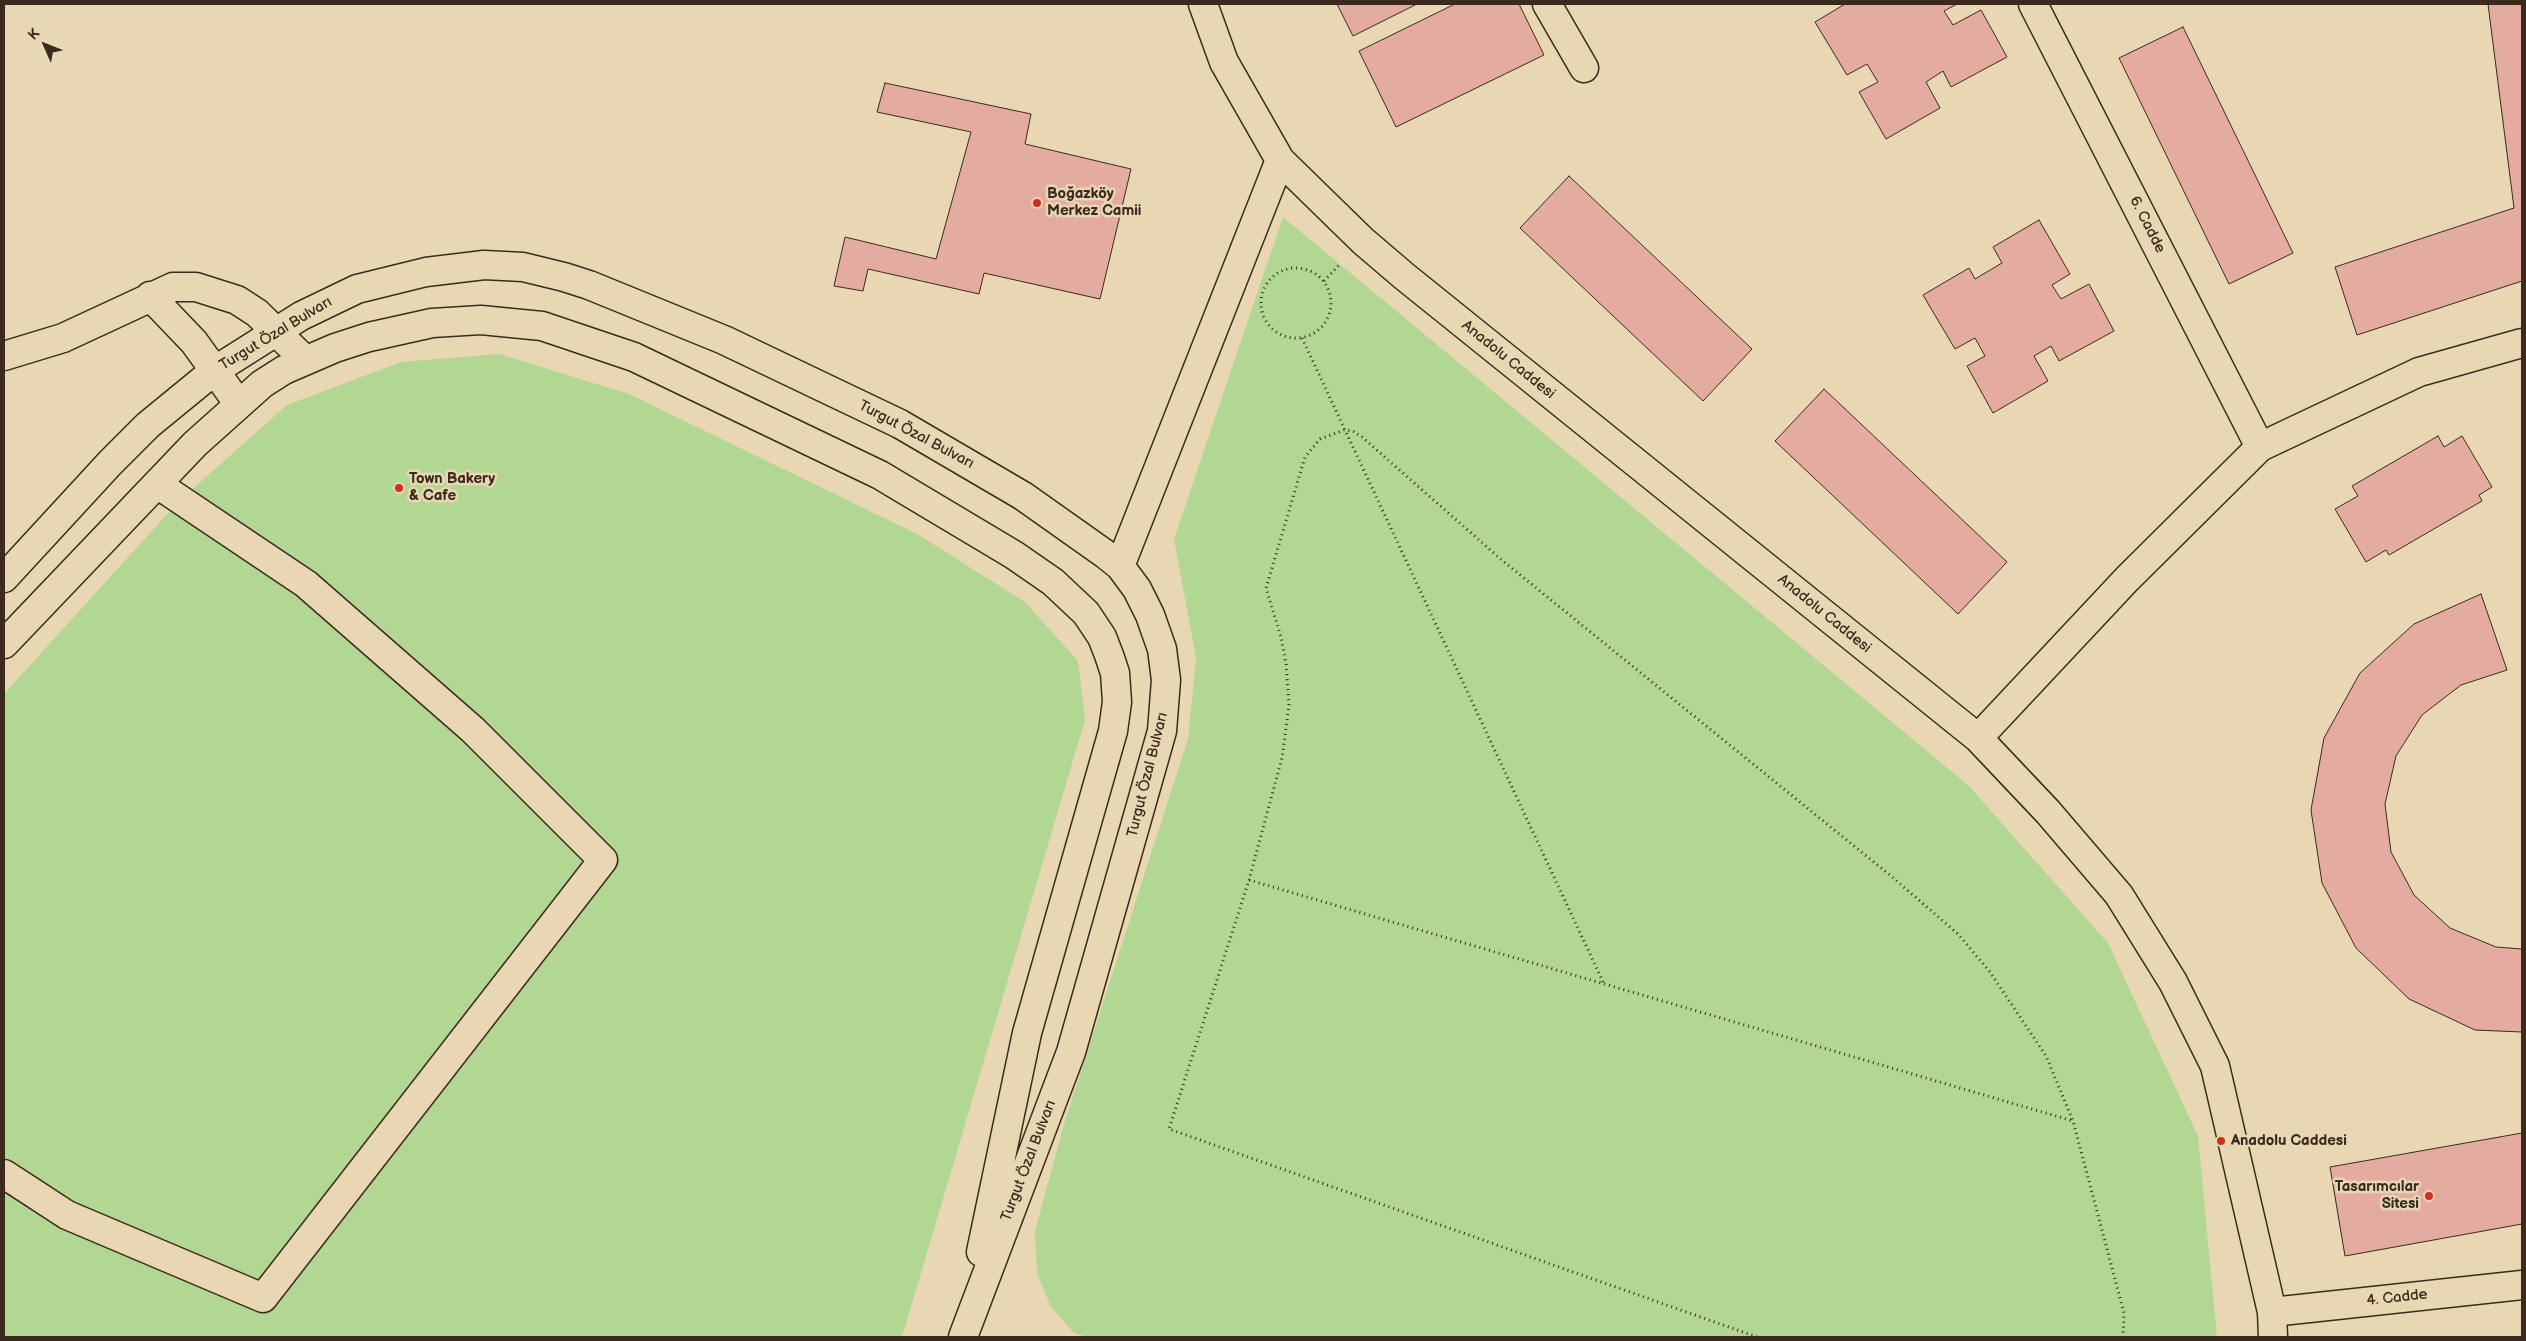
<!DOCTYPE html>
<html>
<head>
<meta charset="utf-8">
<style>
	body { margin:0 }
	#map { position:relative; width:2526px; height:1341px; overflow:hidden; background:#e9d7b4; font-family:"Balsamiq Sans",sans-serif }
	canvas { display:block }
	.frame { position:absolute; inset:0; border:5px solid #3b2a1e; pointer-events:none }
	.north { position:absolute; left:20px; top:20px; width:50px; height:50px; -webkit-text-stroke:4px #e9d7b4; paint-order:stroke; rotate:314deg; font-size:14px; font-weight:700; line-height:20px; text-align:center; color:#3b2a1e }
	.north::after { content:''; display:block; margin:auto; width:18px; height:22px; background:#3b2a1e; clip-path:polygon(50% 0,100% 100%,50% 72%,0 100%) }
</style>
</head>
<body>
<div id="map">
<canvas width="2526" height="1341"></canvas>
<div class="frame"></div>
<div class="north">K</div>
</div>
<script>
const c = document.querySelector('canvas').getContext('2d');
c.lineJoin = 'round';
function paint(path, color) { c.fillStyle = color; c.fill(path, 'evenodd'); }
const shape = rows => new Path2D(rows.map(r => 'M' + r).join(''));
function trace(path, color, width, dash) { c.strokeStyle = color; c.lineWidth = width; c.lineCap = dash ? 'butt' : 'round'; c.setLineDash(dash || []); c.stroke(path); }
function write(font, color, halo, rows, align = 'center') {
  c.font = font + ' "Balsamiq Sans",sans-serif'; c.lineWidth = 5; c.setLineDash([]); c.textBaseline = 'middle'; c.strokeStyle = halo; c.fillStyle = color; for (const [text, x, y, turn = 0] of rows) {
    c.save(); c.translate(x, y); c.rotate((+turn || 0) * Math.PI / 180); c.textAlign = isNaN(turn) ? turn : align; if (halo) c.strokeText(text, 0, 0); c.fillText(text, 0, 0); c.restore();
  }
}
paint(shape([
	[1283,217,1968,785,2108,943,2198,1136,2217,1337,1089,1337,1074,1333,1051,1307,1037,1273,1035,1231,1065,1121,1188,739,1196,658,1174,539],
	[499,354,629,394,917,534,1025,602,1078,661,1085,720,902,1337,4,1337,4,694,179,501,287,405,401,362]
]), '#b1d793');
const building = shape([
	[1337,4,1417,4,1353,36,1337,4],
	[1455,4,1519,4,1544,55,1396,127,1359,51,1455,4],
	[1845,4,1957,4,1944,11,1953,25,1981,10,2007,57,1951,87,1943,71,1926,82,1940,108,1886,139,1859,92,1878,82,1867,64,1847,75,1815,22,1845,4],
	[2488,4,2522,4,2522,281,2357,335,2335,267,2514,208,2488,4],
	[2183,27,2293,253,2229,284,2119,58,2183,27],
	[885,83,1031,114,1025,144,1131,169,1100,299,984,273,979,294,868,269,863,291,834,286,845,237,936,259,971,132,877,112,885,83],
	[1569,176,1752,349,1703,401,1520,228,1569,176],
	[2039,220,2070,274,2052,285,2061,299,2089,284,2114,331,2059,361,2051,346,2034,356,2048,381,1993,413,1967,366,1985,356,1975,338,1955,349,1923,295,1969,268,1975,279,2002,263,1993,247,2039,220],
	[1824,389,2007,562,1958,614,1775,441,1824,389],
	[2438,436,2444,447,2462,436,2492,487,2479,495,2482,501,2389,555,2386,550,2366,562,2335,509,2358,496,2352,486,2438,436],
	[2481,594,2507,670,2461,685,2422,715,2396,756,2385,804,2391,852,2414,895,2450,928,2496,947,2522,949,2522,1032,2475,1030,2409,999,2356,948,2322,883,2311,810,2324,738,2360,673,2414,624,2481,594],
	[2522,1133,2522,1224,2345,1256,2330,1167,2522,1133]
]);
paint(building, '#e4aba1');
trace(building, '#3b2a1e', 1);
const minor = shape([
	[1203,4,1224,62,1280,160,1363,241,1404,276,1978,738,2048,812,2119,895,2173,982,2215,1066,2272,1312,2273,1337],
	[1547,4,1584,68],
	[2033,4,2260,447],
	[150,296,194,342,238,403],
	[4,356,63,338,173,287,196,287,237,300,257,313,305,360],
	[1120,566,1280,160],
	[4,578,110,463,148,425,214,371,301,316,357,289,426,272,484,265,523,267,564,277,589,285,724,340,900,424,1023,496,1105,554,1120,566,1137,589,1150,615,1162,649,1166,680,1162,731,1071,1052,963,1337],
	[4,644,195,444,262,384,284,370,335,348,369,337,432,323,481,320,542,326,634,357,880,475,1014,555,1053,582,1086,613,1102,637,1109,655,1115,673,1117,702,1113,731,1027,1033,981,1252],
	[1978,738,2127,579,2260,447,2419,372,2522,343],
	[4,1174,67,1215,263,1298,603,860,473,730,306,584,157,484],
	[2272,1312,2522,1285]
]);
trace(minor, '#3b2a1e', 31);
trace(shape([
	'1261 303a35 35 0 1 1 70 0a35 35 0 1 1-70 0Z',
	[1324,281,1339,265],
	[1302,338,1604,984],
	[1249,880,2073,1121],
	[1757,1337,1169,1129,1249,880,1282,758,1289,705,1286,664,1281,637,1266,588,1305,457,1320,439,1344,430,1353,431,1362,437,1503,561,1891,876,1958,934,1990,972,2046,1056,2073,1121,2124,1313,2123,1337]
]), '#3b2a1e', 3, [1, 4]);
trace(minor, '#e9d7b4', 28);
for (const [x, y, r, color] of [
	[1037,203,5,"#c8321e"],
	[399,488,5,"#c8321e"],
	[2221,1141,5,"#c8321e"],
	[2429,1196,5,"#c8321e"]
]) { const dot = new Path2D(); dot.arc(x, y, r, 0, 2 * Math.PI); c.fillStyle = color; c.fill(dot); trace(dot, '#e9d7b4', 2); }
write('bold 15px', '#3b2a1e', '#e9d7b4', [
	["Boğazköy",1047,194],
	["Merkez Camii",1047,211],
	["Town Bakery",409,479],
	["& Cafe",409,496],
	["Anadolu Caddesi",2231,1141],
	["Tasarımcılar",2419,1187,"right"],
	["Sitesi",2419,1204,"right"]
], 'left');
write('15px', '#3b2a1e', '#e9d7b4', [
	["6. Cadde",2147,225,63],
	["Turgut Özal Bulvarı",276,334,-31],
	["Anadolu Caddesi",1508,360,39],
	["Turgut Özal Bulvarı",916,435,28],
	["Anadolu Caddesi",1824,614,39],
	["Turgut Özal Bulvarı",1148,775,-76],
	["Turgut Özal Bulvarı",1029,1161,-69],
	["4. Cadde",2397,1298,-6]
]);
</script>
</body>
</html>
